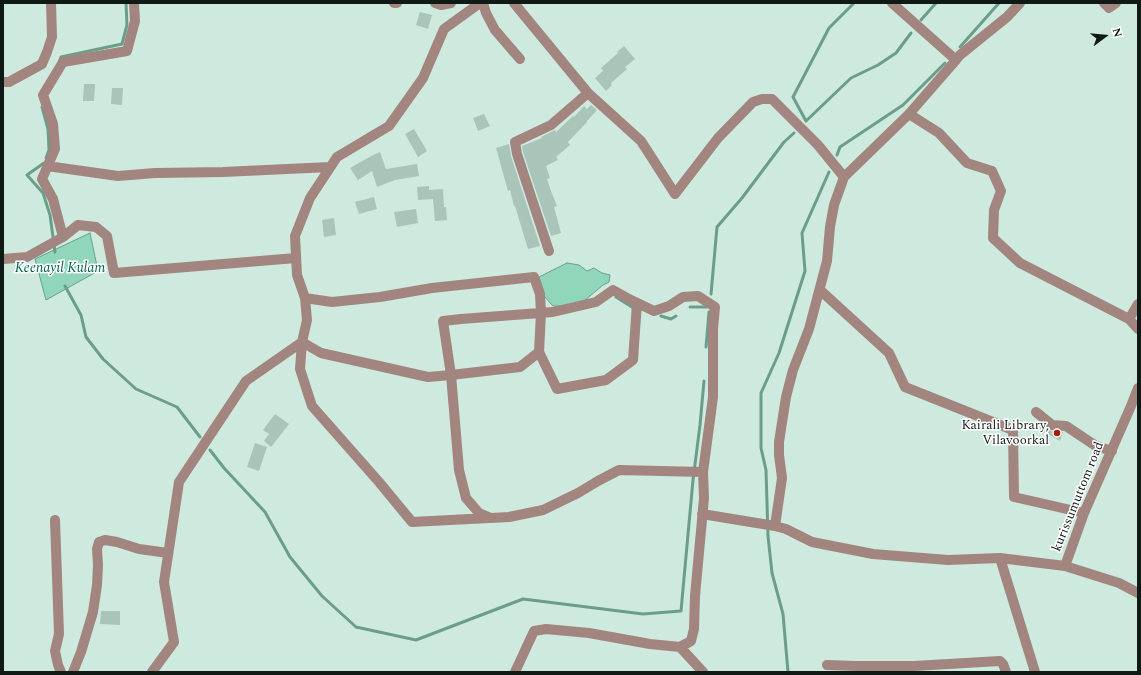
<!DOCTYPE html>
<html>
<head>
<meta charset="utf-8">
<style>
	body { margin:0 }
	#map { position:relative; width:1141px; height:675px; overflow:hidden; background:#ceeade; font-family:Spectral,serif }
	canvas { display:block }
	.frame { position:absolute; inset:0; border:4px solid #101a15; pointer-events:none }
	.north { position:absolute; left:1085px; top:16px; width:40px; height:40px; -webkit-text-stroke:3px #fff; paint-order:stroke; rotate:74deg; font-size:11px; font-weight:700; line-height:16px; text-align:center; color:#101a15 }
	.north::after { content:''; display:block; margin:auto; width:14px; height:18px; background:#101a15; clip-path:polygon(50% 0,100% 100%,50% 72%,0 100%) }
</style>
</head>
<body>
<div id="map">
<canvas width="1141" height="675"></canvas>
<div class="frame"></div>
<div class="north">N</div>
</div>
<script>
const c = document.querySelector('canvas').getContext('2d');
c.lineJoin = 'round';
function paint(path, color) { c.fillStyle = color; c.fill(path, 'evenodd'); }
const shape = rows => new Path2D(rows.map(r => 'M' + r).join(''));
function trace(path, color, width, dash) { c.strokeStyle = color; c.lineWidth = width; c.lineCap = dash ? 'butt' : 'round'; c.setLineDash(dash || []); c.stroke(path); }
function write(font, color, halo, rows, align = 'center') {
  c.font = font + ' Spectral,serif'; c.lineWidth = 3; c.setLineDash([]); c.textBaseline = 'middle'; c.strokeStyle = halo; c.fillStyle = color; for (const [text, x, y, turn = 0] of rows) {
    c.save(); c.translate(x, y); c.rotate((+turn || 0) * Math.PI / 180); c.textAlign = isNaN(turn) ? turn : align; if (halo) c.strokeText(text, 0, 0); c.fillText(text, 0, 0); c.restore();
  }
}
const water = shape([
	[90,233,98,271,46,300,35,259,90,233],
	[567,263,579,265,587,271,594,268,602,273,610,275,609,282,603,285,584,301,570,306,553,306,544,296,539,277,567,263]
]);
paint(water, '#90d6ba');
trace(water, '#6a9e88', 1);
trace(shape([
	[854,3,829,28,793,97,806,121,851,78,878,65,896,53,911,33],
	[921,20,936,3],
	[960,47,999,3],
	[60,60,61,57,122,44,127,25,126,3],
	[42,107,48,129,49,150,46,158],
	[837,155,840,147,903,105,945,63],
	[44,163,27,175,43,193,50,215,55,252],
	[65,286,81,315,86,337,103,359,136,389,177,407,200,437],
	[711,294,717,227,742,198,784,142,794,133],
	[616,297,635,309],
	[690,307,707,307],
	[661,316,671,319,676,316],
	[706,347,709,312],
	[210,450,224,468,265,512,290,557,322,596,356,627,416,640,523,599,643,614,681,611,693,480,700,425,704,381],
	[788,672,783,614,772,573,768,536,766,470,761,448,761,393,779,353,805,271,802,233,829,172]
]), '#6a9e88', 3);
paint(shape([
	[420,12,432,15,428,29,416,25],
	[624,46,635,59,625,67,627,69,611,83,612,85,606,91,595,78,603,71,601,68,618,53,617,52],
	[84,84,95,84,94,101,83,101],
	[112,88,123,88,122,105,111,104],
	[591,105,597,110,587,121,587,122,568,142,570,145,556,157,558,160,546,166,550,178,547,179,551,191,557,206,554,207,561,233,551,236,523,152,522,146,542,138,541,137,555,130,556,132,573,116,574,117,584,106,587,109],
	[484,114,490,126,478,131,473,118],
	[414,129,427,151,418,157,405,134],
	[509,144,511,156,540,246,528,249,515,206,514,206,510,190,508,191,496,148],
	[380,152,386,169,417,164,419,176,395,180,377,187,372,171,358,180,350,168,373,155],
	[429,186,429,190,443,189,444,207,446,207,447,220,435,221,433,199,418,200,417,187],
	[374,197,377,209,359,214,355,202],
	[416,209,418,223,397,227,394,212],
	[334,218,336,235,324,237,322,220],
	[275,414,289,424,271,447,264,441,269,434,263,430],
	[1040,425,1051,431,1063,432,1060,441,1048,434,1040,432],
	[255,443,267,447,259,471,247,467],
	[101,611,120,611,120,625,100,624]
]), '#a9c4b8');
trace(shape([
	[134,3,135,21,127,51,63,62,43,95,53,124,55,149,42,179,53,199,63,237,78,225,96,227,107,236,114,273,296,258],
	[394,3,397,3],
	[435,3,441,5,451,3],
	[483,3,486,13,495,30,520,59],
	[514,3,588,93,641,141,675,194,718,138,753,102,762,99,772,99,818,145,844,177,834,205,830,227,827,261,809,329,793,370,786,397,779,442,779,455,782,478,775,526,786,529,812,542,873,554,948,560,1000,558,1065,566],
	[892,3,956,60,960,55,1007,17,1020,3],
	[1104,3,1109,8,1116,3],
	[3,82,9,82,42,64,47,52,52,37,51,3],
	[909,114,939,133,967,163,992,171,1001,191,994,210,993,238,1020,263,1129,319],
	[47,166,118,176,155,173,223,172,330,167],
	[844,177,909,114,956,60],
	[549,251,517,154,515,142,551,125,588,93],
	[3,259,27,257,63,237],
	[820,290,889,353,905,387,1013,430,1014,497,1084,513],
	[305,298,332,302,380,297,432,288,534,277,540,294,541,313,539,352],
	[1138,304,1129,319,1138,329],
	[1138,388,1131,406,1084,513,1065,566,1119,583,1138,593],
	[1036,412,1052,425,1066,426,1096,446,1112,451],
	[702,514,775,526],
	[489,518,412,522,379,482,312,406,300,369,302,342,321,353,428,377,451,375,520,367,539,352,557,389,606,380,633,360,637,303],
	[55,520,59,634,55,651,58,665,61,672],
	[1000,558,1035,672],
	[680,647,703,672],
	[827,665,856,666,914,666,1000,661,1003,664,1006,672],
	[73,672,81,652,93,612,97,585,98,565,97,549,99,542,105,540,117,542,139,549,168,553],
	[152,672,174,642,164,582,179,482,246,381,302,342,307,320,305,298,297,275,295,236,310,198,337,157,389,126,423,78,444,29,480,3],
	[515,672,534,631,546,629,589,633,650,644,680,647,691,641,694,629,695,596,704,498,703,472,713,397,713,329,715,307,698,296,683,297,669,306,654,311,629,299,613,290,596,302,553,312,461,319,443,321,451,375,459,470,466,498,479,513,491,518,509,517,543,510,578,493,598,481,619,470,703,472]
]), '#a2857f', 10);
for (const [x, y, r, color] of [
	[1057,433,4,"#ab1b08"]
]) { const dot = new Path2D(); dot.arc(x, y, r, 0, 2 * Math.PI); c.fillStyle = color; c.fill(dot); trace(dot, '#fff', 1.5); }
write('13px', '#101a15', '#fff', [
	["Kairali Library,",1049,426],
	["Vilavoorkal",1049,441]
], 'right');
write('13px', '#101a15', '#fff', [
	["kurissumuttom road",1079,497,-68]
]);
write('italic 14px', '#076349', '#fff', [
	["Keenayil Kulam",60,269]
]);
</script>
</body>
</html>
